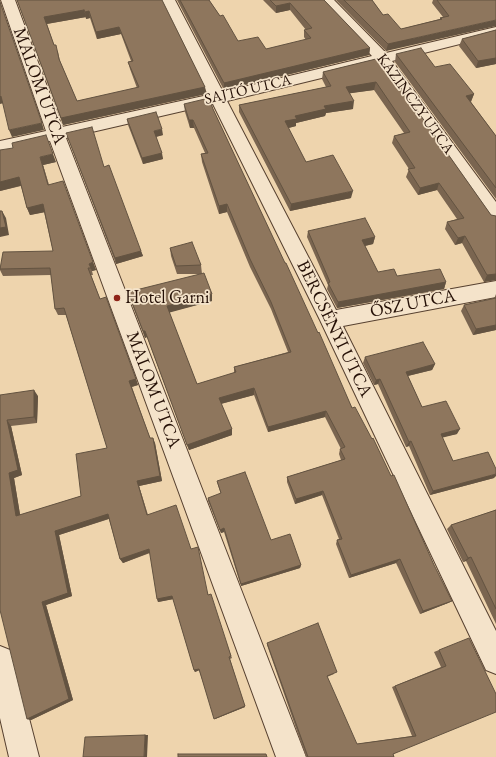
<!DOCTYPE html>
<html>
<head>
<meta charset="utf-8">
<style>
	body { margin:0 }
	canvas { display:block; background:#eed4ad }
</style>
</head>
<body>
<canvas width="496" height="757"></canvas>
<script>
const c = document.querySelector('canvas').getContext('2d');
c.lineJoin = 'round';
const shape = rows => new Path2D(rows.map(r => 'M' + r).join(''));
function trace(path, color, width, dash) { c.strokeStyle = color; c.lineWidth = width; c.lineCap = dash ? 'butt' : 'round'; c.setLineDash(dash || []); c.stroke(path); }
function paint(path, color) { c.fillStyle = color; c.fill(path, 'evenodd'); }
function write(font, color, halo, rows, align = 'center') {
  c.font = font + ' "EB Garamond",serif'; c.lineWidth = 3.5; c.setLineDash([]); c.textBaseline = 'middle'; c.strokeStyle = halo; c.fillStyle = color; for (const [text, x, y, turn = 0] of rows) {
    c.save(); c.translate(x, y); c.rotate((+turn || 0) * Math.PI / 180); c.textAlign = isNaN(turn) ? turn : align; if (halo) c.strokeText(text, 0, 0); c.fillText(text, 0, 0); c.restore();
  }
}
const minor = shape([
	[1,0,15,0,62,127,208,95,161,0,175,0,223,92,372,56,319,0,334,0,386,53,496,27,496,35,392,61,496,202,496,223,489,221,379,64,227,101,336,310,496,281,496,297,343,326,496,631,496,674,486,670,320,320,213,104,66,138,306,757,276,757,50,141,0,153,0,141,46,131,1,0],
	[0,646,10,650,14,660,39,757,9,757,0,718,0,646]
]);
trace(minor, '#574130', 2);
paint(minor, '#f4e3ca');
paint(shape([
	[17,0,162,0,205,87,206,94,63,125],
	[86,17,86,19,90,18,97,39,121,34,131,61,128,62,130,69,137,88,77,101,60,61,58,52,54,45,47,24],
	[177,0,209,0,220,16,238,41,266,49,306,40,304,37,304,30,306,30,290,10,276,13,263,0,324,0,370,48,369,55,224,90],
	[336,0,372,0,383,15,401,29,440,19,440,18,443,17,432,3,433,0,496,0,386,51],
	[496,30,496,64,476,68,459,46,462,39],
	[396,54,435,67,474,94,471,102,496,136,496,199,395,62],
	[380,58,491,215,496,216,496,280,484,282,462,243,455,245,445,229,447,222,457,219,437,190,418,195,406,177,409,169,392,143,394,136,404,133,374,90,350,93,353,109,326,113,325,116,296,123,296,126,288,128,306,162,351,198,290,211,239,112,239,105,326,87,322,79,323,72],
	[184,104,213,109,352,408,452,601,448,603,420,614,396,563,349,578,336,544,337,540,339,539,322,495,295,504,287,482,287,477,341,460,339,454,340,449,341,449,325,417,268,432,254,395,221,404,232,429,232,435,189,450,147,337,145,338,130,299,128,292,212,301,169,312,197,384,234,373,234,367,288,352,271,309,250,267,227,212,219,214,202,162,201,154,205,153,194,128,190,128,185,112],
	[127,119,163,135,156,137,163,159,143,164,128,125],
	[66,133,141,251,143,256,116,264],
	[0,150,56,162,43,165,49,185,93,262,96,270,92,271,93,275,91,275,100,299,136,379,138,385,132,387,150,438,155,443,162,481,139,486,148,515,191,549,232,658,230,659,245,707,215,719,199,670,195,672,194,670,173,599,158,602,150,553,123,563,120,559,109,519,59,535,72,596,46,605,73,700,31,720,27,719,0,395,38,396,37,423,11,426,22,475,14,478,20,515,81,496,107,448,66,315,58,315,55,309,51,275,3,276,0,270,0,267,53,251,44,212,30,215,27,208,21,186,0,191],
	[308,231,375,237,373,244,365,246,378,272,397,276,446,282,444,289,337,308,327,289,328,285,307,237],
	[170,248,201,265,202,274,177,274,171,256],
	[496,294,496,330,473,335,461,311,464,305,494,299],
	[365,357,435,364,432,370,408,376,422,407,457,434,442,437,453,461,494,478,430,495,409,446,406,447,378,384,374,385,363,363],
	[217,481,271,540,301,565,300,568,241,586,224,532,221,533,208,501,208,498,221,494,218,485],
	[496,510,496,624,466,561,463,562,447,529,451,525],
	[267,643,334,674,327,677,356,744,412,736,392,687,441,667,434,652,439,650,496,694,393,754,394,757,306,757,267,645]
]), '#7a6550');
paint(shape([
	[290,3,290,10,276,13,276,6],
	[84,10,86,17,46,24,44,17],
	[89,11,90,18,86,19,85,12],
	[496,20,496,26,386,51,388,44],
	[119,27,121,34,97,39,96,32],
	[370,48,369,55,224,90,224,83],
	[496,58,496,64,476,68,478,61],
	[376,82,374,90,345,94,346,87],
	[205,87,206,94,63,125,61,118],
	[474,94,471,101,464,103,466,96],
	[1,96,4,103,0,104,0,97],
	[354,101,353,109,326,113,325,116,296,123,296,126,285,129,285,121,295,116,324,106],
	[189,120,193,120,194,128,190,128],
	[42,123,44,130,12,137,9,130],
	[162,129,163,135,155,137,154,131],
	[162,153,163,159,143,164,142,158],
	[53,154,56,162,43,165,51,192,40,157],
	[19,177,23,185,0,191,0,182],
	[439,183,437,190,418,195,420,188],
	[353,191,351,198,290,211,291,204],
	[43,204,46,212,30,215,27,208],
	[227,204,227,212,219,214,219,206],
	[2,211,6,218,9,235,0,237,0,228],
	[465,236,462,243,455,245,458,238],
	[375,237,373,244,360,247,362,240],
	[141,251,143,256,116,264,115,258],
	[93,262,96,270,92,271,89,264],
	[496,274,496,280,484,282,487,275],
	[446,282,444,289,337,308,338,302],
	[212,294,212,301,168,313,167,306],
	[496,325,496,330,473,335,476,329],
	[143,331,145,331,147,337,145,338],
	[435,364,432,370,403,377,406,372],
	[136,379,138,385,131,387,129,381],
	[380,379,378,384,374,385,376,380],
	[254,388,254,395,220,404,219,398],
	[34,390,38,396,37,423,34,417],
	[326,411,325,417,268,432,268,427],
	[7,420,11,426,22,475,14,478,21,520,16,516,9,473],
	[232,429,232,435,189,450,187,445],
	[460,429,457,434,437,439,441,434],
	[153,438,155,443,162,481,139,486,149,519,137,481],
	[411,441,409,446,406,447,409,442],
	[496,474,496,476,494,478,430,495,433,491],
	[323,491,322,495,295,504,296,499],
	[108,514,111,518,59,535,72,596,46,605,73,700,31,720,27,719,42,602,55,531],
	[224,528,224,532,221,533,220,530],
	[149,549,151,552,123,563,120,559],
	[471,557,466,561,463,562,468,558],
	[400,559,396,563,349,578,351,575],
	[301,565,300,568,241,586,241,584],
	[172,596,174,599,158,602,157,599],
	[452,601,448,603,420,614,423,611],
	[199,669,200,670,195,672,194,670],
	[245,706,245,707,215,719,214,719],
	[145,735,148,735,147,757,144,757]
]), '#635341');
const building = shape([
	[17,0,162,0,205,87,61,118,17,0],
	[84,10,85,12,89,11,96,32,119,27,133,61,128,62,139,87,77,101,59,59,56,45,54,45,44,17,84,10],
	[180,0,209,0,220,16,223,15,238,41,258,37,266,49,311,38,304,30,312,28,290,3,276,6,270,0,324,0,370,48,224,83,180,0],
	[344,0,372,0,383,15,388,14,401,29,442,19,440,18,449,16,437,0,496,0,496,20,388,44,344,0],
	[0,2,42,123,9,130,1,96,0,97,0,2],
	[496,30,496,58,478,61,462,39,496,30],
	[421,48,435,67,450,64,474,94,466,96,496,136,496,188,396,54,421,48],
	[380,58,491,215,496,216,496,274,487,275,465,236,458,238,447,222,464,218,439,183,420,188,408,169,415,168,394,136,410,132,376,82,346,87,354,101,324,106,326,109,295,116,297,119,285,121,306,162,333,155,353,191,291,204,239,105,331,86,323,72,380,58],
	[209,98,213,109,285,263,286,263,318,333,319,332,352,408,355,407,372,439,373,438,391,476,394,475,434,565,452,601,423,611,400,559,351,575,337,540,342,539,323,491,296,499,287,477,345,459,340,449,345,447,326,411,268,427,254,388,219,398,232,429,187,445,145,331,143,331,128,292,204,273,212,294,167,306,197,384,236,372,234,367,291,352,271,302,250,259,227,204,219,206,201,154,208,153,193,120,189,120,184,104,209,98],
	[156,112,162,129,154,131,162,153,142,158,127,119,156,112],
	[92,127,104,167,109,165,141,251,115,258,66,133,92,127],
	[46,135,53,154,40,157,48,185,63,181,93,262,89,264,91,268,88,268,100,299,106,297,136,379,129,381,150,438,153,438,160,476,137,481,147,515,176,505,191,549,198,547,208,595,211,594,231,656,229,657,245,706,214,719,199,669,194,670,172,596,157,599,149,549,120,559,108,514,55,531,68,593,42,602,69,699,27,719,0,610,0,395,34,390,34,417,7,420,18,470,9,473,16,516,81,496,76,454,107,448,64,308,55,309,50,268,0,269,3,252,53,251,43,204,27,208,19,177,0,182,0,150,13,148,12,143,46,135],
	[0,211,2,211,6,227,0,228,0,211],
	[365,218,375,237,362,240,378,272,394,269,397,276,440,269,446,282,338,302,328,283,330,282,308,231,365,218],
	[192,242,201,265,176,266,170,248,192,242],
	[496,298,496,325,476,329,464,305,496,298],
	[423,342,435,364,406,372,422,407,446,401,460,429,441,434,453,461,488,452,496,469,496,474,433,491,411,441,409,442,380,379,376,380,365,357,423,342],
	[245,472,271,540,290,534,301,565,241,584,224,528,220,530,208,498,221,493,217,481,245,472],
	[496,510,496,609,471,557,468,558,451,525,496,510],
	[318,623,337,672,327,676,357,744,416,736,395,686,446,666,439,650,469,638,496,694,496,712,393,754,394,757,308,757,267,643,318,623],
	[145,735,144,757,83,757,85,737,145,735],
	[178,754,266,754,267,757,178,757,178,754]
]);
paint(building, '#8e765d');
trace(building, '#635341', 1);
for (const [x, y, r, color] of [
	[117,298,4,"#8f2418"]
]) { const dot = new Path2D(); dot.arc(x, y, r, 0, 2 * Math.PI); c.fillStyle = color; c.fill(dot); trace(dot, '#f4e3ca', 1.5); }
write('15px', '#251006', '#f4e3ca', [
	["SAJTÓ UTCA",248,90,-13],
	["KAZINCZY UTCA",415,104,54]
]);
write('18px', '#251006', '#f4e3ca', [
	["MALOM UTCA",39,86,70],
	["ŐSZ UTCA",413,304,-11],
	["BERCSÉNYI UTCA",334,329,64],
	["MALOM UTCA",153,390,69]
]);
write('18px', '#251006', '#f4e3ca', [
	["Hotel Garni",125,298]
], 'left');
</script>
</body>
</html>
